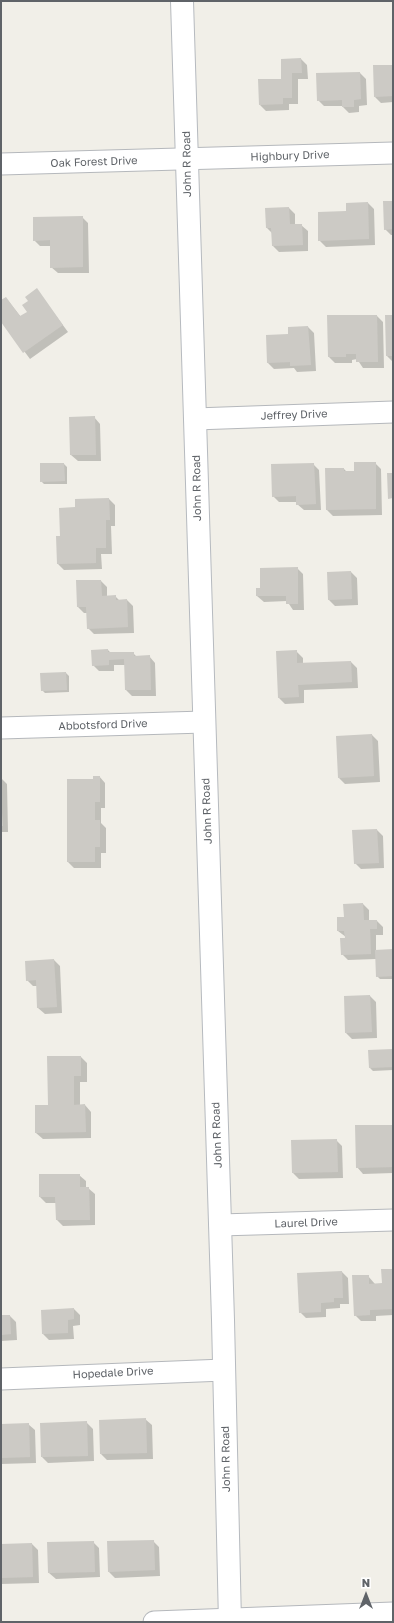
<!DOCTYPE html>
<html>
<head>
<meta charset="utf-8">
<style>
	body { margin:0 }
	#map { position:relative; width:394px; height:1623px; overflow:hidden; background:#f1efe8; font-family:"Golos Text",sans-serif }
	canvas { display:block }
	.frame { position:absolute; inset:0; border:2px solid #5f6368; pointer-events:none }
	.north { position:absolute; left:346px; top:1575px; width:40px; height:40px; -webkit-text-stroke:3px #fff; paint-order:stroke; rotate:0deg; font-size:11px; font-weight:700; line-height:16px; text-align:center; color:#5f6368 }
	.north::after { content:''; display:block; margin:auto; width:14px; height:18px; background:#5f6368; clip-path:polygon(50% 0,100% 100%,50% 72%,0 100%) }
</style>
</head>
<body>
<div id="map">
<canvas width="394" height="1623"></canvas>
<div class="frame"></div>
<div class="north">N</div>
</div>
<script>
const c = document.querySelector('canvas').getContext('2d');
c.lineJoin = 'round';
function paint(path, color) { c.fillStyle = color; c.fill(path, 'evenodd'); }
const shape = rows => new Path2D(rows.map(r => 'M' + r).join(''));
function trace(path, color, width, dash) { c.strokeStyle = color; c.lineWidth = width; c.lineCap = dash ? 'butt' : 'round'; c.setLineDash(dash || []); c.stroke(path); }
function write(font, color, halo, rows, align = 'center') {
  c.font = font + ' "Golos Text",sans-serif'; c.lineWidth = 3; c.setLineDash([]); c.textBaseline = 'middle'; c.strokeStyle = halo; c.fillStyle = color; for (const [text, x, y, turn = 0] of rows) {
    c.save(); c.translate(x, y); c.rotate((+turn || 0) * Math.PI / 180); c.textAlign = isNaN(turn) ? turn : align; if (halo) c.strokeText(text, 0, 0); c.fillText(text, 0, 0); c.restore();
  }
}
paint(shape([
	[301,59,307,65,308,79,298,79,298,104,289,104,289,110,266,111,260,105],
	[393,66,393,102,381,103,375,97],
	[360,73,366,79,367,105,359,106,359,112,349,113,342,106,324,106,318,100],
	[393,202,393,235,391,235,385,229],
	[368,203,374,209,375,245,326,247,319,240],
	[289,208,295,214,295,225,301,225,308,231,308,251,279,252,273,246,272,233,267,228,266,209],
	[82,217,88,223,89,273,58,273,51,267,51,246,40,246,34,240],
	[37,290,68,332,30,359,1,320,1,302,6,298,21,317,28,313,30,301],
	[377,316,383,322,384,368,363,368,357,359,352,360,352,363,335,363,329,357],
	[393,316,393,362,387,356],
	[308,327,314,333,316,371,297,372,294,368,274,369,268,363,267,336,290,335,289,328],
	[94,417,100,424,101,461,78,461,71,455,70,418],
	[375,463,381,469,382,515,333,516,327,510,326,469,344,469,347,472,355,472],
	[64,464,67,467,67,484,44,484,41,481],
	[313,464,319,470,321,510,304,510,297,504,297,502,279,502,273,496],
	[109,499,115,505,115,526,111,526,112,554,101,554,102,569,64,570,58,564,61,537,77,508],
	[297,568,303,574,304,610,293,610,287,601,264,602,257,596,261,589],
	[351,572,357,578,358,605,335,606,329,600,328,573],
	[101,581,107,587,107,597,115,596,120,601,127,600,133,606,134,633,94,634,88,628,87,613,84,613,78,607],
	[108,650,111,653,133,653,137,657,149,656,155,663,156,696,132,696,126,690,125,665,114,665,114,671,99,671,93,665],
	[296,651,303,658,303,664,351,662,357,668,358,688,304,690,304,703,285,704,279,698],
	[66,673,69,676,69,692,45,693,42,690],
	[372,735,378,741,380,782,345,784,339,778],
	[99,776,105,783,105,808,101,808,101,823,106,828,106,853,101,853,101,868,74,868,68,862,94,780],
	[1,778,7,784,8,832,1,832],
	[377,830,383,836,384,868,361,869,355,863],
	[363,904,369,910,369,921,377,921,383,927,383,935,376,935,376,951,393,950,393,979,380,979,377,976,376,959,348,960,342,954,346,937,338,931,345,918],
	[54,960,60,966,62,1013,45,1014,38,1008,37,986,33,986,27,980],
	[370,996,376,1002,377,1038,352,1039,346,1033],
	[393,1050,393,1070,373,1071,370,1068,369,1051],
	[81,1057,87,1063,87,1082,80,1082,80,1106,85,1105,91,1112,91,1138,43,1139,36,1133,49,1106],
	[393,1126,393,1173,363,1174,357,1167],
	[336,1140,342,1146,343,1178,299,1179,293,1173,292,1141],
	[79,1175,86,1181,86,1188,88,1188,95,1194,95,1225,63,1226,57,1220,56,1203,46,1203,40,1197],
	[393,1270,393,1315,376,1316,376,1321,361,1321,355,1315,368,1276,375,1284,383,1284],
	[342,1272,348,1278,349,1304,340,1304,340,1308,326,1309,326,1317,306,1318,300,1312],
	[74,1309,80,1315,80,1325,73,1326,74,1339,49,1340,43,1334],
	[1,1316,10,1316,16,1322,17,1340,1,1341],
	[145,1419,152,1425,153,1459,107,1460,101,1454],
	[86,1422,93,1429,94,1461,48,1463,42,1457],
	[28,1424,35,1430,36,1463,1,1464,1,1425],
	[153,1541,159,1547,160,1576,115,1578,109,1572],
	[93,1542,99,1548,100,1577,56,1579,49,1573],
	[32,1544,38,1550,39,1583,1,1584,1,1545]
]), '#0003');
paint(shape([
	[301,58,302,73,292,73,292,98,283,98,283,104,259,105,258,79,281,79,281,59],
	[373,65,393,65,393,96,374,97],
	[360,72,361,99,354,100,354,107,342,107,342,100,317,101,316,73],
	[383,201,393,201,393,229,384,230],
	[368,202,369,239,318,241,318,212,346,211,346,203],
	[289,207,290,224,302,224,303,245,272,246,271,228,266,228,265,208],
	[83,216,83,267,50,268,50,240,33,241,33,217],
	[37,288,63,325,23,353,1,322,1,300,6,297,20,316,27,312,22,305,28,301,25,297],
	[327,315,377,315,378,362,356,362,356,354,346,354,346,357,328,357],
	[385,315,393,315,393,356,386,356],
	[308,326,311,365,290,366,290,362,267,363,266,335,288,334,288,327],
	[95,416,96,455,70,455,69,417],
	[354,462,376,462,376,509,326,510,325,468,344,468,344,471,354,471],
	[40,463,64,463,65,481,40,482],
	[314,463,316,504,296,505,296,496,272,497,271,464],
	[387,473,393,473,393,498,388,499],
	[109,498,110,520,106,520,106,548,96,548,96,563,57,564,56,536,60,536,59,508,75,507,75,499],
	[298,567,298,604,286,604,286,596,256,596,256,588,260,588,260,568],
	[351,571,352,599,328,600,327,572],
	[76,580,101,580,102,596,116,595,116,600,127,599,128,627,87,629,86,607,77,607],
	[108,649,108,652,134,652,134,656,150,655,151,690,125,690,124,659,109,660,109,665,92,666,91,650],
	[297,650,297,663,351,661,352,682,298,685,299,697,278,698,276,651],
	[66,672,67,690,41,691,40,673],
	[372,734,374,776,338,778,336,736],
	[93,776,100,776,100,802,95,802,95,820,100,820,100,847,95,847,95,862,67,862,67,779,93,779],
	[1,813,2,813,3,826,1,826],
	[377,829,379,863,354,864,352,830],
	[363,903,364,920,377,920,377,929,370,929,371,954,341,955,340,938,345,938,344,931,337,931,337,917,344,917,343,904],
	[393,949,393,976,376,977,375,950],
	[54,959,57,1007,37,1008,36,980,26,981,25,961],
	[370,995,372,1032,345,1033,344,996],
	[393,1049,393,1067,369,1068,368,1050],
	[47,1056,81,1056,81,1076,74,1076,74,1105,85,1104,86,1132,35,1133,35,1105,48,1105],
	[355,1125,393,1125,393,1167,356,1168],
	[337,1139,338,1172,292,1173,291,1140],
	[39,1174,80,1174,80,1187,89,1187,90,1220,56,1220,55,1197,39,1197],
	[381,1269,393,1269,393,1309,370,1310,370,1315,354,1316,352,1275,369,1275,369,1284,382,1283],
	[342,1271,343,1298,334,1298,334,1302,321,1303,321,1312,299,1313,297,1273],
	[74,1308,74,1319,68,1320,68,1333,42,1334,41,1310],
	[1,1315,10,1315,11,1334,1,1335],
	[146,1418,147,1453,100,1454,99,1420],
	[87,1421,88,1456,41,1457,40,1423],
	[29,1423,30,1457,1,1458,1,1424],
	[154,1540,155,1570,108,1572,107,1541],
	[94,1541,95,1572,48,1573,47,1542],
	[32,1543,33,1577,1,1578,1,1544]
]), '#cccac5');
const street = shape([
	[1,164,393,153],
	[195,419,393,412],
	[1,728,204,722],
	[220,1225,393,1220],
	[1,1379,224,1370],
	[154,1622,393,1613]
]);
const secondary = shape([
	[182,1,223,1320,230,1622]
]);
trace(street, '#b5b8bc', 23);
trace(secondary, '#b6babf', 24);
trace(street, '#fff', 21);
trace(secondary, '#fff', 22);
write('11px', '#5f6368', '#fff', [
	["Highbury Drive",290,156,-2],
	["Oak Forest Drive",94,162,-2],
	["John R Road",187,164,-91],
	["Jeffrey Drive",294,415,-2],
	["John R Road",197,488,-91],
	["Abbotsford Drive",103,725,-2],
	["John R Road",207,811,-92],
	["John R Road",217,1135,-92],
	["Laurel Drive",306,1223,-2],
	["Hopedale Drive",113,1373,-3],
	["John R Road",226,1459,-91]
]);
</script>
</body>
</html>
